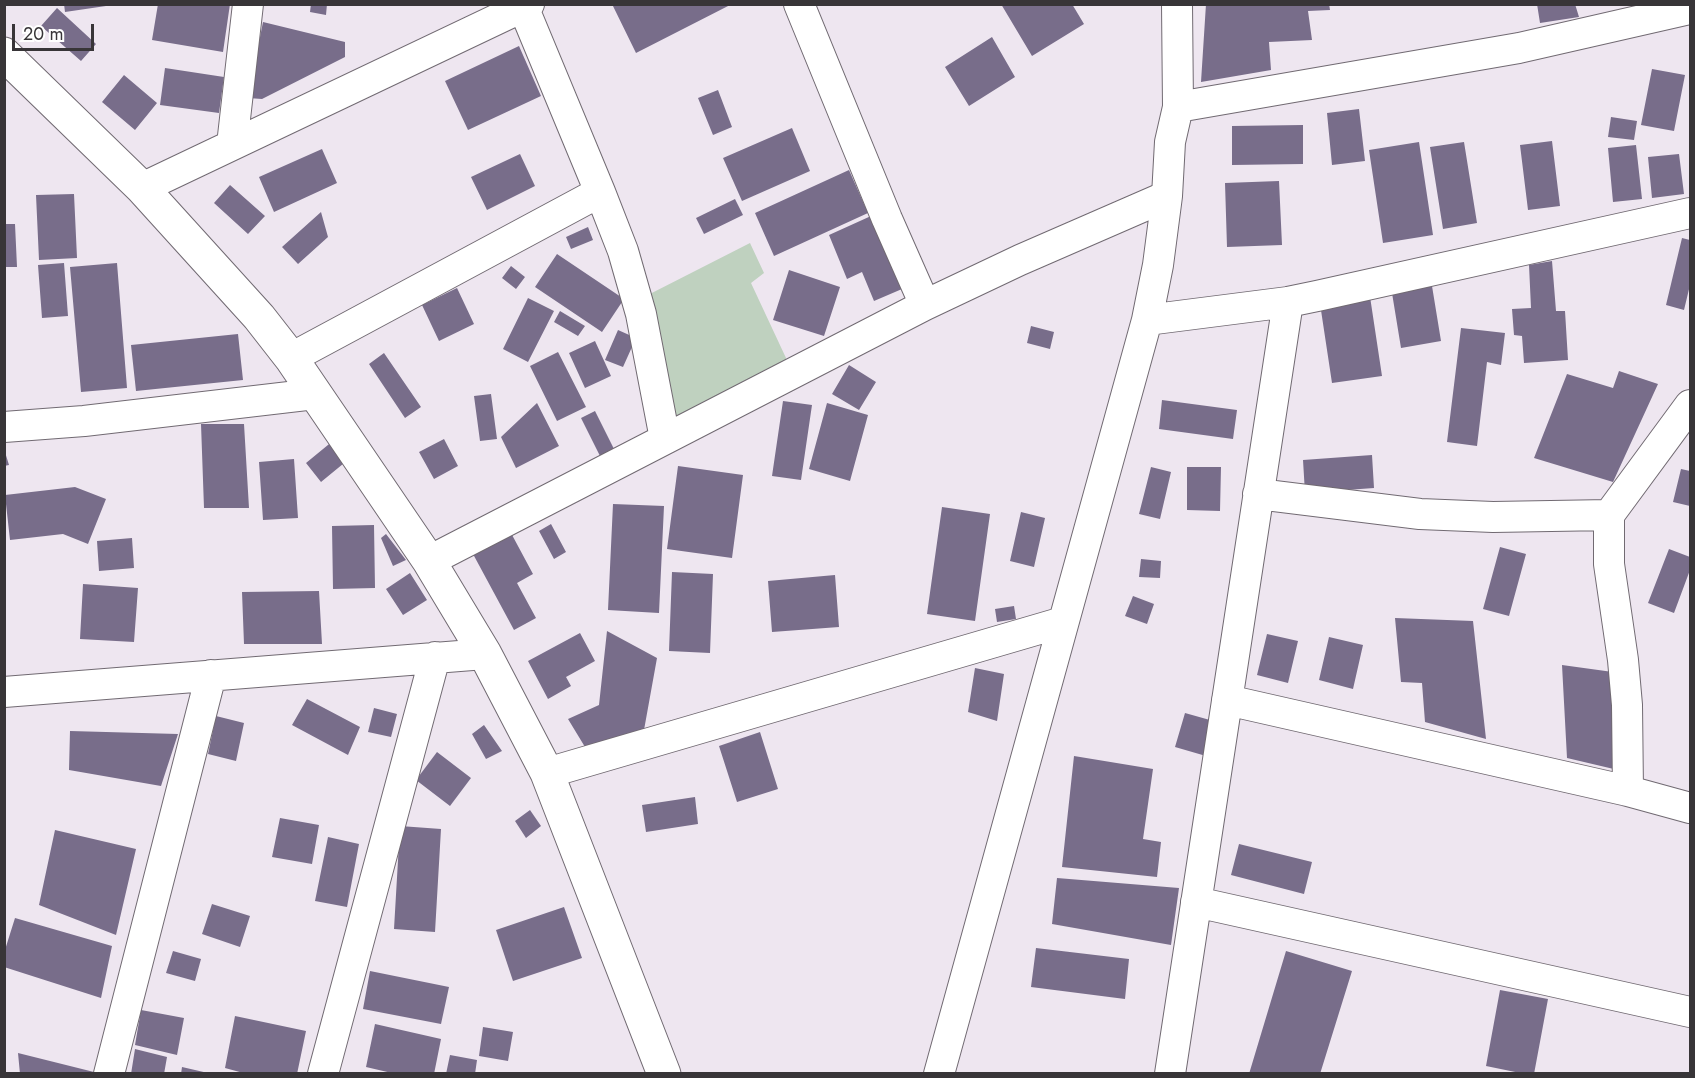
<!DOCTYPE html>
<html>
<head>
<meta charset="utf-8">
<style>
	body { margin:0 }
	#map { position:relative; width:1695px; height:1078px; overflow:hidden; background:#eee6f0; font-family:Jost,sans-serif }
	canvas { display:block }
	.frame { position:absolute; inset:0; border:6px solid #383538; pointer-events:none }
	.scale { position:absolute; left:12px; top:24px; width:82px; height:27px; box-sizing:border-box; border:3px solid #383538; border-top:0; padding-left:8px; font-size:18px; line-height:21px; white-space:nowrap; color:#383538; -webkit-text-stroke:4px #fff; paint-order:stroke }
</style>
</head>
<body>
<div id="map">
<canvas width="1695" height="1078"></canvas>
<div class="frame"></div>
<div class="scale">20 m</div>
</div>
<script>
const c = document.querySelector('canvas').getContext('2d');
c.lineJoin = 'round';
function paint(path, color) { c.fillStyle = color; c.fill(path, 'evenodd'); }
const shape = rows => new Path2D(rows.map(r => 'M' + r).join(''));
function trace(path, color, width, dash) { c.strokeStyle = color; c.lineWidth = width; c.lineCap = dash ? 'butt' : 'round'; c.setLineDash(dash || []); c.stroke(path); }
paint(shape([
	[750,243,764,273,751,283,793,373,662,421,642,298]
]), '#bfd1bf');
paint(shape([
	[64,4,106,4,106,6,65,12],
	[158,4,230,4,223,52,152,40],
	[311,4,327,4,326,15,310,12],
	[612,4,732,4,636,53],
	[1001,4,1072,4,1084,24,1032,56],
	[1206,4,1329,4,1330,10,1308,11,1312,40,1269,42,1271,70,1201,82],
	[1537,4,1575,4,1579,17,1540,23],
	[57,8,96,44,81,61,41,26],
	[263,22,345,42,345,57,262,99,248,98],
	[992,37,1015,77,969,106,945,67],
	[519,46,541,96,468,130,445,81],
	[165,68,224,77,219,113,160,105],
	[1652,69,1685,75,1674,131,1641,125],
	[124,75,157,103,135,130,102,102],
	[718,90,732,127,713,135,698,98],
	[1359,109,1365,161,1332,165,1327,113],
	[1611,117,1637,121,1634,140,1608,137],
	[1303,125,1303,164,1232,165,1232,126],
	[792,128,810,171,742,201,723,158],
	[1552,141,1560,206,1528,210,1520,145],
	[1419,142,1433,235,1383,243,1369,150],
	[1464,142,1477,223,1443,229,1430,147],
	[1636,145,1642,199,1613,202,1608,148],
	[322,149,337,183,274,212,259,177],
	[520,154,535,186,487,210,471,177],
	[1679,154,1684,194,1652,198,1648,157],
	[849,170,868,213,774,256,755,213],
	[1279,181,1282,245,1227,247,1225,183],
	[230,185,265,216,248,234,214,203],
	[74,194,77,258,39,260,36,195],
	[735,199,743,215,704,234,696,218],
	[321,212,328,237,298,264,282,247],
	[871,216,902,289,874,301,862,272,847,279,829,235],
	[4,224,15,224,17,267,4,267],
	[588,227,593,240,571,249,566,237],
	[1682,238,1690,240,1690,285,1684,310,1666,305],
	[557,254,624,299,602,332,535,287],
	[1552,261,1556,311,1565,311,1568,360,1524,363,1522,336,1514,335,1512,309,1531,308,1529,265],
	[64,263,68,316,42,318,38,265],
	[117,263,127,388,81,392,70,267],
	[511,266,525,277,516,289,502,278],
	[789,270,840,287,824,336,773,320],
	[1432,286,1441,341,1401,348,1392,293],
	[457,288,474,324,439,341,422,305],
	[1369,290,1382,376,1332,383,1319,297],
	[528,298,554,311,528,362,503,349],
	[560,311,585,326,578,336,554,322],
	[1031,326,1054,332,1050,349,1027,343],
	[1461,328,1505,333,1501,365,1487,362,1477,446,1447,442],
	[618,330,636,338,623,367,605,360],
	[238,334,243,380,136,391,131,345],
	[595,341,611,376,585,388,569,353],
	[558,352,586,407,557,421,530,366],
	[384,353,421,407,405,418,369,364],
	[849,365,876,382,859,410,832,394],
	[1619,371,1658,384,1613,482,1534,458,1567,374,1613,388],
	[491,394,497,439,480,441,474,396],
	[1162,400,1237,410,1233,439,1159,429],
	[783,401,812,405,801,480,772,476],
	[537,403,559,446,516,468,501,437],
	[827,403,868,415,850,481,809,469],
	[595,411,614,449,600,456,581,418],
	[201,424,244,424,249,508,204,508],
	[444,439,458,466,434,479,419,452],
	[334,440,349,459,321,482,306,463],
	[4,449,9,465,4,466],
	[1372,455,1374,488,1305,493,1303,460],
	[294,459,298,518,263,520,259,462],
	[678,466,743,475,732,558,667,549],
	[1151,467,1171,472,1160,519,1139,514],
	[1187,467,1221,467,1220,511,1187,510],
	[1681,469,1690,471,1690,506,1673,502],
	[75,487,106,499,88,544,63,534,10,540,5,495],
	[613,504,664,506,659,613,608,610],
	[942,507,990,514,975,621,927,614],
	[1021,512,1045,518,1034,567,1010,561],
	[551,524,566,552,554,559,539,531],
	[374,525,375,588,333,589,332,526],
	[511,533,533,574,517,583,536,618,514,630,473,554],
	[386,534,406,560,393,566,381,538],
	[132,538,134,568,99,571,97,541],
	[1500,547,1526,554,1509,616,1483,609],
	[1669,549,1690,557,1690,570,1674,613,1648,603],
	[1141,559,1161,561,1160,578,1139,577],
	[672,572,713,574,710,653,669,651],
	[410,573,427,600,403,615,386,589],
	[835,575,839,627,772,632,768,581],
	[83,584,138,588,134,642,80,639],
	[319,591,322,644,244,644,242,592],
	[1133,596,1154,604,1147,624,1125,616],
	[1014,606,1016,619,997,622,995,609],
	[1395,618,1473,621,1486,739,1425,722,1422,683,1401,682],
	[607,631,657,658,644,730,585,747,568,719,599,705],
	[580,633,595,661,566,677,571,686,548,699,528,661],
	[1267,634,1298,641,1288,683,1257,675],
	[1329,637,1363,645,1353,689,1319,680],
	[1562,665,1620,673,1618,770,1567,758],
	[975,668,1004,674,997,721,968,712],
	[307,699,360,727,348,755,292,725],
	[374,708,397,714,391,737,368,732],
	[1185,713,1217,722,1206,756,1175,747],
	[216,716,244,723,236,761,208,754],
	[484,725,502,751,486,759,472,734],
	[70,731,178,734,161,786,69,770],
	[760,732,778,789,737,802,719,746],
	[437,752,471,778,450,806,416,780],
	[1074,756,1153,769,1143,839,1161,842,1157,877,1062,867],
	[695,797,698,824,646,832,642,805],
	[530,810,541,826,526,838,515,821],
	[280,818,319,825,312,864,272,857],
	[400,826,441,829,435,932,394,929],
	[55,830,136,849,116,935,39,905],
	[328,837,359,844,347,907,315,901],
	[1239,844,1312,862,1304,894,1231,875],
	[1057,878,1179,888,1171,945,1052,924],
	[212,904,250,916,240,947,202,934],
	[564,907,582,958,513,981,496,930],
	[15,918,112,946,101,998,4,967,4,953],
	[1036,948,1129,959,1125,999,1031,987],
	[173,951,201,959,195,981,166,973],
	[1286,951,1352,971,1320,1074,1249,1074],
	[370,971,449,987,441,1024,363,1009],
	[1500,990,1548,999,1534,1074,1525,1074,1486,1066],
	[141,1010,184,1018,177,1055,135,1045],
	[235,1016,306,1031,297,1074,247,1074,225,1068],
	[375,1024,441,1039,434,1074,396,1074,366,1067],
	[483,1027,513,1032,508,1061,479,1056],
	[135,1049,167,1057,164,1074,131,1074],
	[18,1053,98,1073,98,1074,20,1074],
	[450,1055,477,1060,475,1074,446,1074],
	[182,1067,208,1073,208,1074,181,1074]
]), '#786d8a');
const street = shape([
	[522,4,600,192,623,251,641,314,665,439],
	[799,4,887,219,925,305],
	[1178,107,1519,48,1690,9],
	[232,145,248,4],
	[142,188,529,4],
	[1147,320,1288,302,1317,296,1690,213],
	[291,358,600,192],
	[4,427,84,421,315,394],
	[1258,494,1420,514,1493,517,1609,515],
	[429,561,925,305,1020,260,1167,196],
	[4,692,485,654],
	[1227,700,1628,791,1690,808],
	[547,773,1063,622],
	[1628,791,1627,705,1623,660,1609,564,1609,515,1690,405],
	[1196,902,1690,1012],
	[109,1074,211,675],
	[323,1074,435,657],
	[939,1074,1147,320,1158,265,1167,196,1170,142,1178,107,1177,4],
	[1170,1074,1288,302]
]);
const secondary = shape([
	[4,54,142,188,259,317,291,358,429,561,485,654,547,773,664,1074]
]);
trace(street, '#716a72', 32);
trace(secondary, '#716a72', 35);
trace(street, '#fff', 30);
trace(secondary, '#fff', 33);
</script>
</body>
</html>
